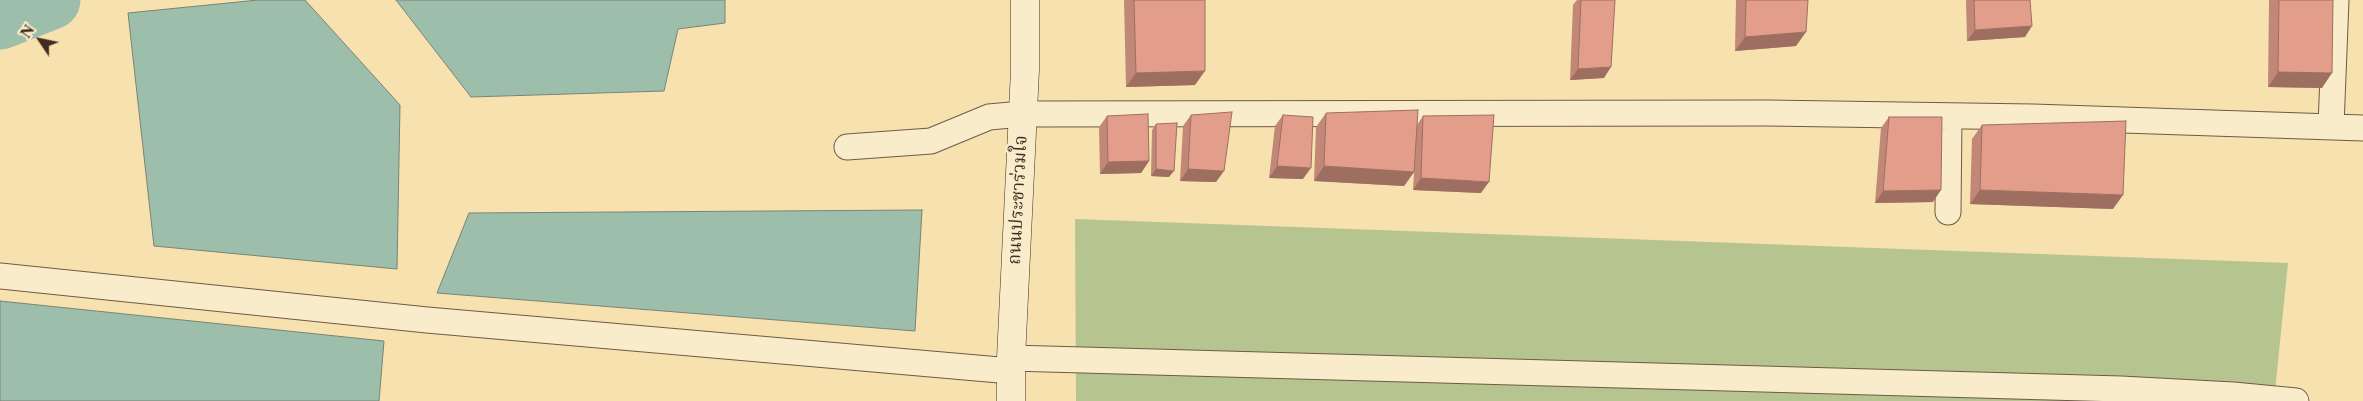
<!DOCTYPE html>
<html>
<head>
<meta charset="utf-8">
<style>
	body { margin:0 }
	#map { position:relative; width:2363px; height:401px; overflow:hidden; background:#f6e1af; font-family:"Libre Caslon Text",serif }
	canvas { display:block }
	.north { position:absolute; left:15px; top:15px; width:50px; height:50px; -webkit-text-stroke:4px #f9eccb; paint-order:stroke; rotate:304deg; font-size:14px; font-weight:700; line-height:20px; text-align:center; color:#422d23 }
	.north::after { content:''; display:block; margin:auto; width:18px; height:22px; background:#422d23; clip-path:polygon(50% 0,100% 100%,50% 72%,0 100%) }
</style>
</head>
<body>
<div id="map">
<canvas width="2363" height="401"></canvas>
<div class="north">N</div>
</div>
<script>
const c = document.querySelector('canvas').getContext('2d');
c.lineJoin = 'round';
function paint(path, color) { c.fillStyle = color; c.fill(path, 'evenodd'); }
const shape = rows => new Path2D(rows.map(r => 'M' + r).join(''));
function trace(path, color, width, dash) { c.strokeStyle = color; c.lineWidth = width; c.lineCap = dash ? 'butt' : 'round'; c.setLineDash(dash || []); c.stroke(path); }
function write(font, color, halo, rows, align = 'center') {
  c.font = font + ' "Libre Caslon Text","Noto Serif Thai",serif'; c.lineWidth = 5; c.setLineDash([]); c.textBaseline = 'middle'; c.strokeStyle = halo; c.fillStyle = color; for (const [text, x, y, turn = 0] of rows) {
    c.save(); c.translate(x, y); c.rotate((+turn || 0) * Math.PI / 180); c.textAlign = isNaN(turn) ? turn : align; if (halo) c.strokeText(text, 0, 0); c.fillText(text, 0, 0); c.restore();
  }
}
paint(shape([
	[1075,219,2288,263,2274,401,1076,401]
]), '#b6c490');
const water = shape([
	[258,0,305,0,400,105,397,269,154,246,128,13,258,0],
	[396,0,725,0,725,23,678,29,664,91,471,97,396,0],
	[922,210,915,331,437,293,469,213,922,210],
	[0,301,384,341,379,401,0,401,0,301]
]);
paint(water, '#9dbeab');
trace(water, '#798475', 1);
trace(shape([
	[0,20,51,0]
]), '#9dbeab', 59);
const minor = shape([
	[2331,126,2336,0],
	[847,147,931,141,989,117,1022,114,1768,113,2033,117,2363,128],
	[1948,212,1949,116],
	[0,276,427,320,1011,371],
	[1011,358,2121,389,2233,395,2296,401]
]);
const secondary = shape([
	[1011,401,1011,358,1025,70,1025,0]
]);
trace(minor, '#6f5a46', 27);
trace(secondary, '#422d23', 29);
trace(minor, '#f9eccb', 25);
trace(secondary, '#f9eccb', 28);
paint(shape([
	[1124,0,1205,0,1195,85,1126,87],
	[1577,0,1615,0,1604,78,1570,80,1573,5],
	[1736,0,1808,0,1796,46,1735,51],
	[1966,0,2030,0,2025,37,1967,41],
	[2269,0,2333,0,2322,88,2268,87],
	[1326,113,1417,125,1423,116,1481,193,1413,190,1414,172,1404,186,1314,181,1316,127],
	[1191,115,1216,182,1180,181,1183,126],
	[1283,115,1303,179,1269,178,1275,126],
	[1107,116,1149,161,1141,173,1100,174,1099,127],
	[1889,117,1933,202,1875,203,1881,128],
	[1156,124,1169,177,1151,176,1152,130],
	[1982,125,2113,209,1970,204,1972,139]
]), '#c28877');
paint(shape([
	[2032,26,2025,37,1967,41,1975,30],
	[1806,32,1796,46,1735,51,1745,37],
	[1611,67,1604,78,1570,80,1578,69],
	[1205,71,1195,85,1126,87,1136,73],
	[2278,72,2332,73,2322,88,2268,87],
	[1149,161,1141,173,1100,174,1108,162],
	[1277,166,1311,168,1303,179,1269,178],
	[1324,166,1414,172,1404,186,1314,181],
	[1156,169,1174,171,1169,177,1151,176],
	[1188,169,1224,171,1216,182,1180,181],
	[1421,178,1489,182,1481,193,1413,190],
	[1941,190,1933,202,1875,203,1883,191],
	[1980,190,2123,195,2113,209,1970,204]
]), '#9e6f61');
const building = shape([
	[1134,0,1205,0,1205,71,1136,73,1134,0],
	[1581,0,1615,0,1611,67,1578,69,1581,0],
	[1746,0,1808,0,1806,32,1745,37,1746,0],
	[1974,0,2030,0,2032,26,1975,30,1974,0],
	[2279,0,2333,0,2332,73,2278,72,2279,0],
	[1418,110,1414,172,1324,166,1326,113,1418,110],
	[1232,112,1224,171,1188,169,1191,115,1232,112],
	[1148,114,1149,161,1108,162,1107,116,1148,114],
	[1283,115,1313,117,1311,168,1277,166,1283,115],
	[1494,115,1489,182,1421,178,1423,116,1494,115],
	[1889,117,1942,117,1941,190,1883,191,1889,117],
	[2126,121,2123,195,1980,190,1982,125,2126,121],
	[1177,123,1174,171,1156,169,1156,124,1177,123]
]);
paint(building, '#e29e8a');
trace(building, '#9e6f61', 1);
write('18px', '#422d23', '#f9eccb', [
	["ถนนประชาร่วมใจ",1018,200,-87]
]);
</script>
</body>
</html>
